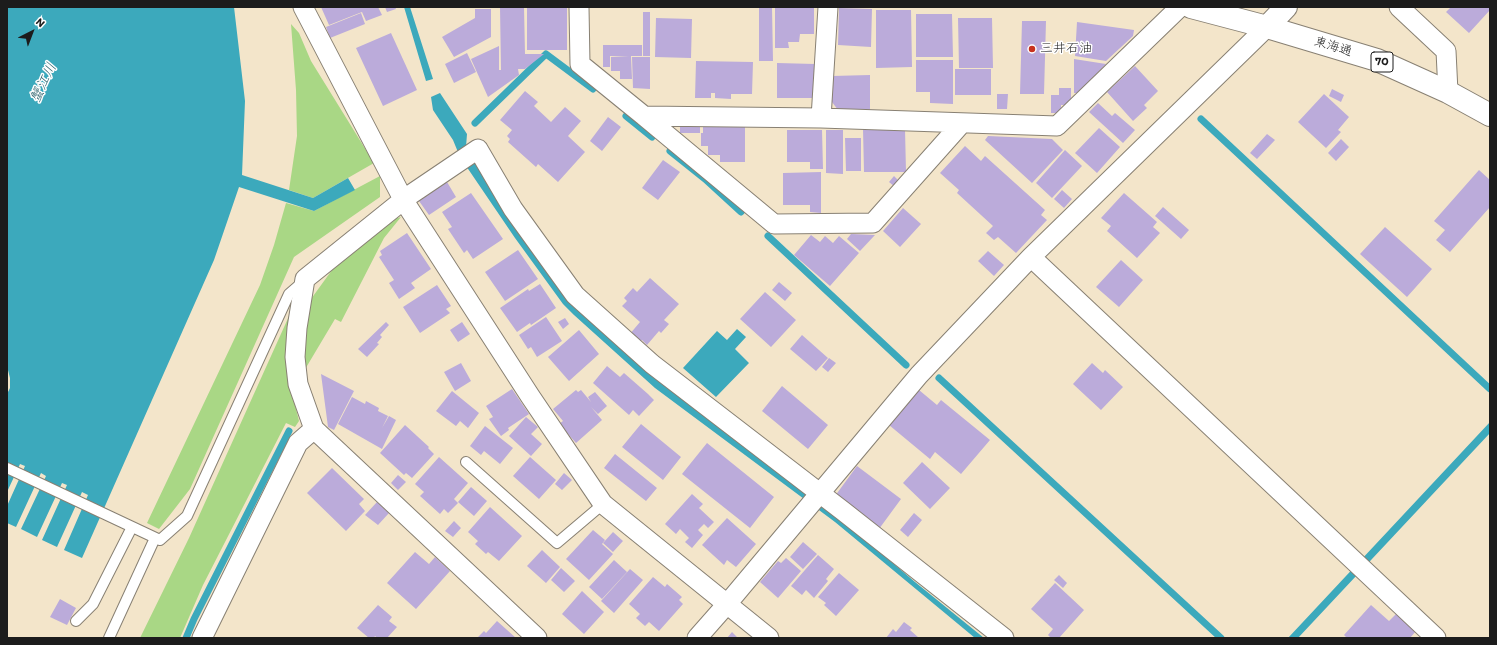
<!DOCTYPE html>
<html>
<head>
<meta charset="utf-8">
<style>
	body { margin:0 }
	#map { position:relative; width:1497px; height:645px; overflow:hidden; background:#f3e5ca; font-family:Itim,sans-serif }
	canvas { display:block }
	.frame { position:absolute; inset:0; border:8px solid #1c1c1c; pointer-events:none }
	.north { position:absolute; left:12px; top:12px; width:40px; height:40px; -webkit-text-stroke:3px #fff; paint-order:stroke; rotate:42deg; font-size:11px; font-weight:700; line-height:16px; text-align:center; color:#1c1c1c }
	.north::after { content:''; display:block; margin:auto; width:14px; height:18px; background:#1c1c1c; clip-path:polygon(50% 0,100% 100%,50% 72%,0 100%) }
</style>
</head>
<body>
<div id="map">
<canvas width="1497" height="645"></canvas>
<div class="frame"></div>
<div class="north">N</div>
</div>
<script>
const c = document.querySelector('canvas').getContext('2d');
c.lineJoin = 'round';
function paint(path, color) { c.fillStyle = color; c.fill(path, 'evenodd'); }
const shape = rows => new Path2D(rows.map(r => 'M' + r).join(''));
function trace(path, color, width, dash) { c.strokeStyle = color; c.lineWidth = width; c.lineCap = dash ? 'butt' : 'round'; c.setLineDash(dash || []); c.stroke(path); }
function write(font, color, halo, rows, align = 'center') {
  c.font = font + ' Itim,"Klee One",sans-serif'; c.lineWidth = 3; c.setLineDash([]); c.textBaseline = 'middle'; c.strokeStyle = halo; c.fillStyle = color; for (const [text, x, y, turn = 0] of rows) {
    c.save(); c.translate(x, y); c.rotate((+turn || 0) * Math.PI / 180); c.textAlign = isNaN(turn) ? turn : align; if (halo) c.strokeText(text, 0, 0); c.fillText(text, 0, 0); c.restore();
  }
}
paint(shape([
	[291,24,299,33,311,61,374,163,313,198,289,190,297,136,296,90],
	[380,176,380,197,294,257,190,489,159,529,147,523,260,285,274,245,286,203,314,211],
	[401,217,384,238,341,322,335,319,304,371,305,339,311,299,332,270,394,219],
	[294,305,286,368,299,421,295,427,286,423,203,585,180,638,140,638,189,538]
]), '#a9d785');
paint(shape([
	[7,7,234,7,245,101,242,175,313,198,348,178,355,190,314,211,239,187,214,260,82,558,64,550,88,495,82,492,57,547,42,540,67,485,62,483,37,537,21,529,46,476,41,473,16,527,7,523,7,506,25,466,20,464,7,492,7,394,10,388,10,378,7,366],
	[404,7,410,7,433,79,426,81],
	[440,93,467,134,466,147,573,301,838,516,915,582,984,638,975,638,835,522,655,388,574,315,563,304,515,238,460,157,453,140,433,110,431,97],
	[737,329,746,337,735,349,749,363,716,397,683,368,717,331,727,340],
	[1490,422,1490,433,1298,638,1288,638]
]), '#3ca9bc');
trace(shape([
	[626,116,652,137],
	[1201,119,1490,389],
	[475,123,546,54,593,89],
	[670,151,705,179,741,212],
	[768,236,906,365],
	[939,378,1221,638],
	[186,638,194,619,289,431]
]), '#3ca9bc', 7);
paint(shape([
	[321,7,378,7,382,15,366,21,362,12,329,25],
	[385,7,395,7,396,9,387,12],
	[500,7,524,7,525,54,544,54,525,69,518,69,519,75,488,97,471,59,499,46,499,70,501,70],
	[527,7,567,7,567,50,527,50],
	[759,7,772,7,773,61,759,61],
	[1451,7,1490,7,1490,10,1469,33,1446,12],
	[775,8,814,8,814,34,800,34,799,42,788,42,789,48,775,48],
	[839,8,872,9,871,47,838,45],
	[475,9,491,9,491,37,454,57,442,37,475,18],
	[876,10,911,10,912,67,876,68],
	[643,12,650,12,650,56,643,56],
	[361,13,365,24,330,38,326,27],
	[916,14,952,14,953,57,916,57],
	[656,18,692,19,691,58,655,57],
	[958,18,992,18,993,68,959,68],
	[1022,21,1046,21,1044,94,1020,94],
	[1077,22,1134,30,1133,36,1106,61,1075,56],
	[391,33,417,90,383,106,356,48],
	[603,45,642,45,642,56,631,56,632,79,620,79,620,71,611,71,611,57,629,56,610,56,610,67,603,67],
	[467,53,476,72,454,83,445,64],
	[632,57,650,57,650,89,633,88],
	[1074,59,1106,64,1078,93,1074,93],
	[916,60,953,60,953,104,930,103,930,92,916,92],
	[696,61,753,62,752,94,731,94,731,99,715,98,715,93,711,93,711,98,695,98],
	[777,63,815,64,815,98,777,98],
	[1135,66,1158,91,1144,105,1147,108,1133,121,1107,92],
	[955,69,991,69,991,95,955,95],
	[870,75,870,110,838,110,832,102,832,76],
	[1059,88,1071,88,1071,99,1066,105,1061,105,1061,113,1051,113,1051,95,1059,95],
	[1332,89,1344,95,1341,102,1329,96],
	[525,91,538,102,534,106,551,122,565,107,581,121,568,136,585,152,558,182,538,164,536,167,508,142,510,139,507,136,512,130,500,120],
	[997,94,1008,94,1007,109,997,109],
	[1324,94,1349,117,1338,130,1341,132,1326,148,1298,122],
	[1098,103,1112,116,1115,113,1135,130,1123,143,1089,112],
	[608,117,621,127,602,151,590,141],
	[680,125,700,125,700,133,680,133],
	[703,126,745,127,745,162,720,162,720,155,708,155,708,146,701,146,701,133,703,133],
	[1099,128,1120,147,1097,173,1075,153],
	[863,129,905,129,906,172,864,172],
	[787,130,822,130,823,169,810,169,810,162,787,162],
	[826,130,843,130,843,174,826,173],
	[1267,134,1275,140,1257,159,1250,153],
	[988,136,1052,139,1063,150,1032,183,985,140],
	[845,138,861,138,861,171,846,171],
	[1341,139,1349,147,1336,161,1328,153],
	[965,146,981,161,985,156,1045,210,1041,215,1047,220,1016,253,998,237,994,240,986,233,993,226,957,193,959,190,940,173],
	[1065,150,1082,166,1052,198,1036,183],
	[663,160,680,172,658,200,642,188],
	[1479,170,1490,180,1490,207,1450,252,1436,240,1445,230,1434,221],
	[821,172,821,213,810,212,810,205,783,205,783,173],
	[894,176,900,182,895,187,889,182],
	[447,182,456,197,429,215,419,201],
	[1062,190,1072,199,1064,208,1054,199],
	[471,193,503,239,473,259,467,250,464,253,448,229,452,227,442,212],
	[1124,193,1157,222,1153,227,1160,233,1137,258,1107,231,1111,226,1101,218],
	[1163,207,1189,230,1181,239,1155,216],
	[903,208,921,224,900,247,883,231],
	[1385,227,1432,269,1407,297,1360,254],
	[407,233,431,269,411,283,415,288,399,299,389,283,394,280,379,257,382,255,380,251],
	[851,234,875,235,860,251,847,239],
	[811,235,820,242,825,236,833,243,839,236,859,253,830,286,794,255],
	[518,250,538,279,505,301,485,272],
	[988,251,1004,265,994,276,978,261],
	[1121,260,1143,280,1119,307,1096,287],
	[650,278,679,304,664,320,669,324,661,333,659,331,647,345,642,340,639,343,629,335,640,322,622,306,627,301,624,298,633,288,637,292],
	[779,282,792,293,785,301,772,290],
	[540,284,556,308,531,325,530,323,517,332,500,308,528,289,529,291],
	[437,285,451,306,446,309,450,313,420,333,403,307],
	[765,292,796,320,771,347,740,319],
	[546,317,562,341,537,357,531,347,528,349,519,335],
	[565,318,569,324,563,329,558,322],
	[386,322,389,325,380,335,382,337,377,343,379,344,367,357,358,349],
	[462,322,470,334,458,342,450,330],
	[579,330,599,354,569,381,548,357],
	[802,335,828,358,816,371,790,349],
	[829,358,836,363,828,372,822,367],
	[461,363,471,381,455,391,444,372],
	[1092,363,1103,373,1105,370,1123,387,1101,410,1073,384],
	[607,366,620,377,624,373,648,394,641,403,648,394,654,400,639,416,633,410,629,415,593,383],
	[321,374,354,391,334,430,328,427],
	[782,386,828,425,808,449,762,411],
	[512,389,529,414,508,428,509,430,501,436,489,419,493,417,486,406],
	[576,390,578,392,581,390,591,402,588,397,595,392,607,406,598,414,591,407,602,420,576,443,559,424,563,421,553,409],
	[919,390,937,405,941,400,990,440,961,474,935,452,930,459,889,425],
	[452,391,479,413,468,428,460,421,456,426,436,411],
	[352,397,365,404,366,401,379,408,378,411,388,416,382,428,389,416,396,420,382,449,338,424],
	[526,417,538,427,531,434,542,444,531,456,509,436],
	[641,424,681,457,663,480,622,447],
	[405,425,429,447,428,448,434,454,412,478,406,473,404,475,380,453],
	[485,426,513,448,500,464,484,451,481,455,470,446],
	[707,443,774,497,750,528,682,474],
	[615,454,657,488,646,501,604,468],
	[439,457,468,483,454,499,458,503,448,513,444,509,440,514,420,496,424,492,415,484],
	[530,457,556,480,539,499,513,476],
	[922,462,950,488,930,509,903,483],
	[857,466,901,499,879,529,835,496],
	[332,468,364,499,359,504,365,511,346,531,307,493],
	[564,473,572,480,562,490,555,484],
	[398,475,406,482,398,490,391,483],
	[471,487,487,501,474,516,458,502],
	[692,494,703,504,699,508,714,522,708,528,704,524,698,530,703,535,692,548,685,542,689,538,680,529,676,534,665,524],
	[377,502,389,513,378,525,365,515],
	[490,507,522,536,499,561,488,552,486,554,475,544,478,541,468,532],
	[914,513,922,520,908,537,900,530],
	[727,518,756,544,736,567,727,560,724,565,702,545],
	[454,521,461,528,453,537,445,531],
	[593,530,605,540,602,544,613,554,589,580,566,559],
	[613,532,623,541,613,552,603,543],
	[803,542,817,554,803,569,790,557],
	[542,550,560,567,546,583,527,566],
	[415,552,429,564,435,557,450,571,416,609,387,583],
	[818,555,834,569,826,579,828,581,814,598,806,590,802,595,791,586],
	[786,558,801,571,778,598,760,582,778,561,781,563],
	[614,560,627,572,602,599,589,587],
	[561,568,575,581,564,592,551,580],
	[630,569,643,580,614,613,601,601],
	[839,573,859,590,836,616,824,605,826,603,818,597],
	[1059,575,1067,583,1063,588,1054,580],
	[653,577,665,587,667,584,682,597,679,600,683,604,659,631,649,622,645,626,636,618,640,614,629,604],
	[1055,583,1084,610,1059,638,1051,638,1048,635,1053,629,1031,609],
	[582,591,604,612,584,634,562,614],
	[60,599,76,608,67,625,50,617],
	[378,605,392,617,389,621,397,627,387,638,377,638,375,636,374,638,369,638,357,628],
	[1371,605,1389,621,1396,614,1416,631,1410,638,1347,638,1344,635],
	[497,621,516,638,477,638,484,631,486,633],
	[904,622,912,628,910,630,919,638,886,638,893,629,896,632],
	[732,632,738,638,727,638]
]), '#bbabda');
const service = shape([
	[466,462,557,543,603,504],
	[7,468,160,540,187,516,289,294,304,281],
	[76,621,93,604,132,527],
	[109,638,155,538]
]);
const minor = shape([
	[303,7,404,201,530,396,603,504,769,638],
	[579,7,580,64,644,116,821,118,1057,126,1180,7],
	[1399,7,1446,51,1448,92],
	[644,116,774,224,873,223,962,123],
	[821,118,828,7],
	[1031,257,1436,638],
	[202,638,298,443,314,429],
	[537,638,314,429,298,384,295,357,297,328,305,279,407,197,478,149,513,209,575,295,652,364,843,511,1004,638],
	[697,638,727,604,919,375,1031,257,1267,27]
]);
const secondary = shape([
	[1267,27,1286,7]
]);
const primary = shape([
	[1191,7,1267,27,1377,60,1448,92,1490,115]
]);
trace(service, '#888073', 12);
trace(minor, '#888073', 21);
trace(secondary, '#888073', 24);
trace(primary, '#888073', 24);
trace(service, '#fff', 10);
trace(minor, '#fff', 19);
trace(secondary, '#fff', 22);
trace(primary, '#fff', 22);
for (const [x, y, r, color] of [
	[1032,49,4,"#c8321e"]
]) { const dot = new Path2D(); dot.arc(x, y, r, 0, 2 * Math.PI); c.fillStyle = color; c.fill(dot); trace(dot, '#fff', 1.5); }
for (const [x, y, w] of [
	[1382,62,22]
]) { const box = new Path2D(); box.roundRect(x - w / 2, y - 10, w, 20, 3); c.fillStyle = '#fff'; c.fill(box); trace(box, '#1c1c1c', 1); }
write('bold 12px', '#1c1c1c', null, [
	["70",1382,62]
]);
write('13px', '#1c1c1c', '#fff', [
	["東海通",1333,47,17]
]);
write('13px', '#1c1c1c', '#fff', [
	["三井石油",1040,49]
], 'left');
write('italic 14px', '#2c626c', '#fff', [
	["蟹江川",44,83,-64]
]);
</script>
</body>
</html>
